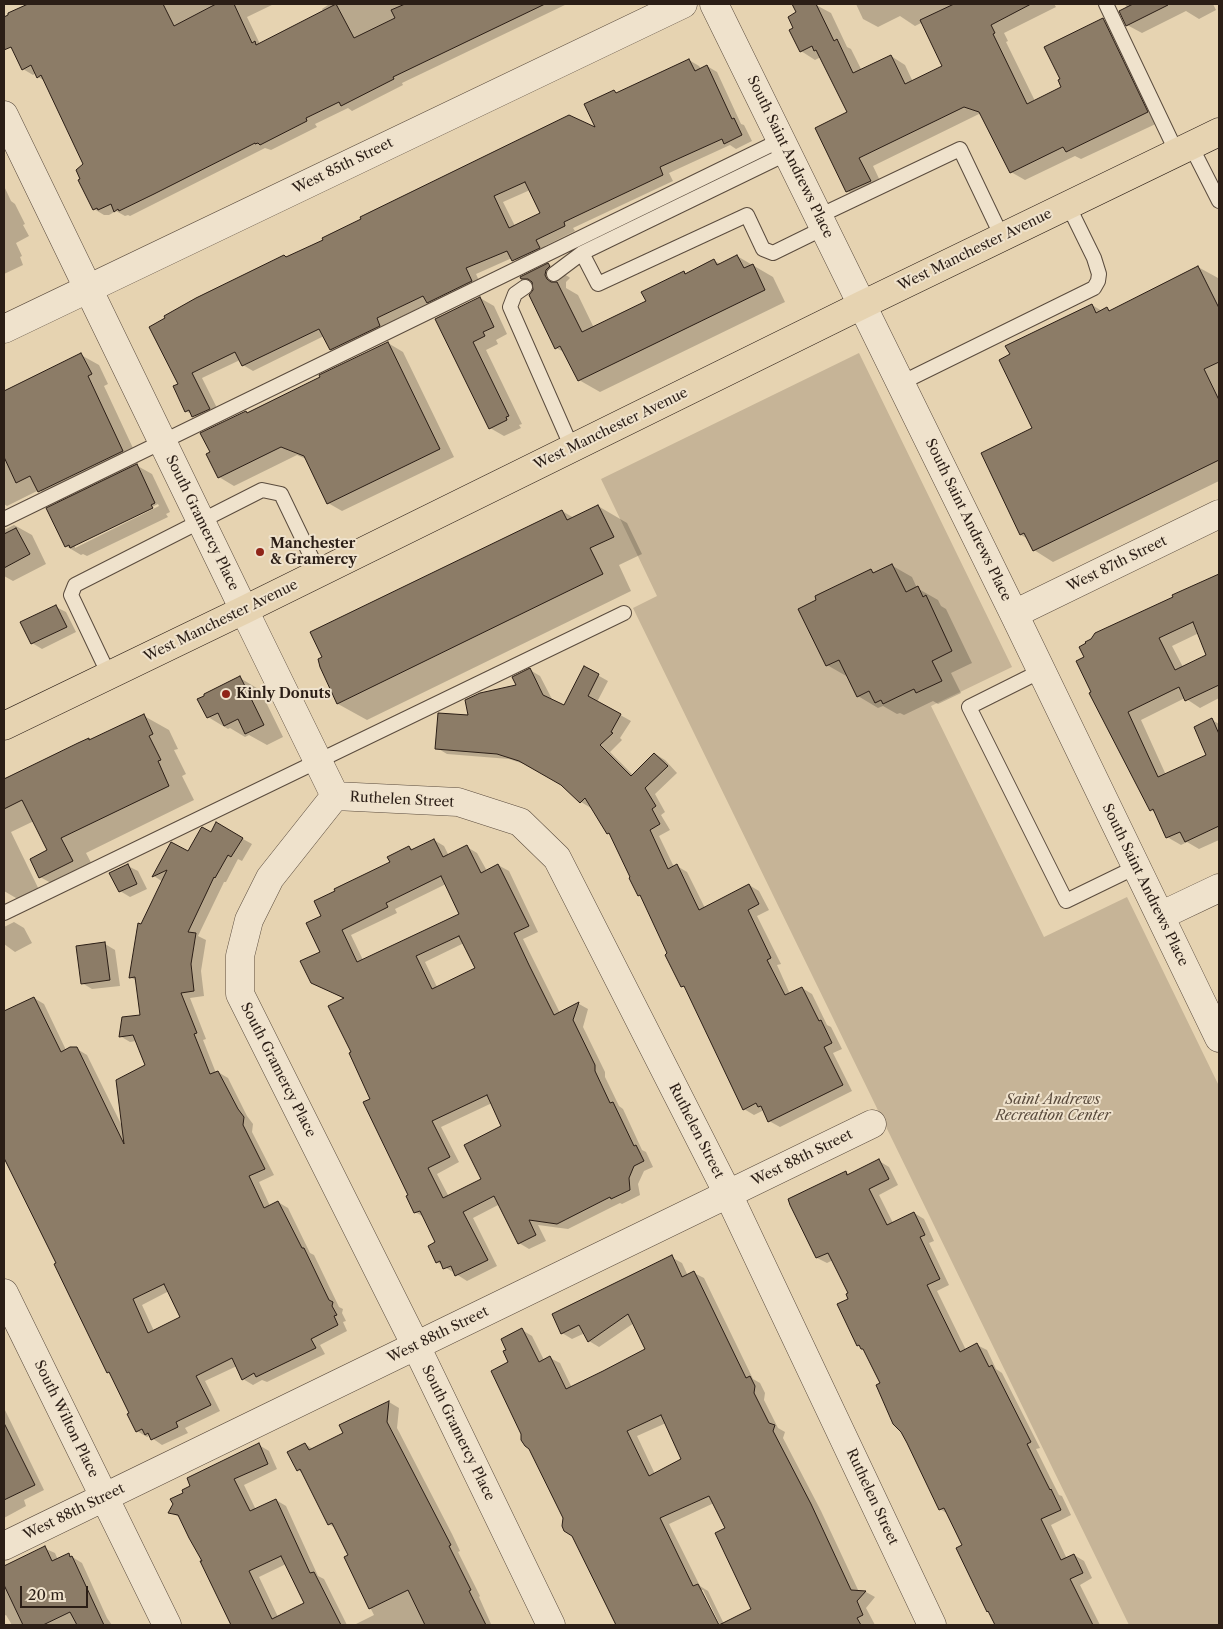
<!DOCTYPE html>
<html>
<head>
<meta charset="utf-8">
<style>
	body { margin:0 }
	#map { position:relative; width:1223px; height:1629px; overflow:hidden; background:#e6d3b1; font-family:"Libre Caslon Text",serif }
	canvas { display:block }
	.frame { position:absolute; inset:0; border:5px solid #2b1e16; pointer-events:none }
	.scale { position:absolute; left:20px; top:1586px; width:68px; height:22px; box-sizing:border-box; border:2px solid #2b1e16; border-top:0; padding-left:6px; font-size:15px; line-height:18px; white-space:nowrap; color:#2b1e16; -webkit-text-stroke:4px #efe2cc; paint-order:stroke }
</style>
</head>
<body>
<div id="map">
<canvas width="1223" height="1629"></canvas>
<div class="frame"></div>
<div class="scale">20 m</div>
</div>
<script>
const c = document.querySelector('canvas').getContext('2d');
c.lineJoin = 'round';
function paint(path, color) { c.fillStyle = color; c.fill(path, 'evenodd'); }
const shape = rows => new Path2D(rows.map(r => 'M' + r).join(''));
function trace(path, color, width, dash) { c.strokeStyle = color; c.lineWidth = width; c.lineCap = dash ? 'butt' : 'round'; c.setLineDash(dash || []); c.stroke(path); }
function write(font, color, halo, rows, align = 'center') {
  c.font = font + ' "Libre Caslon Text",serif'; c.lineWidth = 4; c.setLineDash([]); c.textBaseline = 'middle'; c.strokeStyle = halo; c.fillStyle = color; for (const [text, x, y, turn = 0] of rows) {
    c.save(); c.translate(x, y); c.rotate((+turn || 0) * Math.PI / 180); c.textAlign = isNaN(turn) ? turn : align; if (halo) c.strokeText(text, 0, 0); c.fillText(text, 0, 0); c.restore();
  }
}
paint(shape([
	[859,353,1012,667,931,706,1044,937,1127,897,1219,1086,1219,1625,1129,1625,633,608,657,596,601,479]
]), '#c6b497');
paint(shape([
	[31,4,274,4,247,17,260,44,324,12,322,9,328,5,328,4,567,4,402,83,403,85,352,111,348,108,315,124,317,127,271,150,265,148,130,216,128,215,125,216,116,211,109,215,104,215,94,209,82,179,85,165,45,81,38,77,36,73,33,75,23,69,14,50,9,47,4,36,4,25,8,23,9,14],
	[856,4,1054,4,1056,7,1004,33,1008,41,1006,42,1035,101,1063,88,1103,20,1117,28,1162,121,1081,159,1075,156,1025,180,1011,172,983,116,979,114,873,166,884,189,862,200,847,191,849,113,821,57,815,60,801,51,794,28,816,5,831,13,847,47,851,49,862,71,891,56,905,65,913,82,944,67,923,22,915,26,900,16,878,27,863,19],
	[1125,4,1213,4,1216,10,1199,19,1186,11,1142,33,1127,25,1127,8],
	[689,60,699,66,701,69,707,66,717,72,741,124,744,125,752,141,736,149,730,145,669,173,673,181,573,228,575,231,545,246,549,254,524,266,512,258,476,274,482,287,438,308,430,303,386,324,390,332,341,355,331,350,324,336,253,371,243,365,240,360,202,378,220,414,204,422,186,411,179,385,284,256,287,257,598,129,614,92,618,94],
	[530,190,542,213,515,226,503,202],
	[4,186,11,201,15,204,25,224,23,225,29,236,16,243,22,256,20,257,23,265,4,274],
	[737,256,773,277,785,302,600,392,579,380,564,352,556,348,534,291,534,285,522,278,548,265,569,277,570,278,566,282,566,288,578,295,594,328,647,302,684,272,687,274,714,261,721,264],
	[1198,267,1218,278,1219,282,1219,481,1053,562,1034,550,1028,539,1021,535,1033,429,1092,305,1102,311,1107,309,1111,311],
	[480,298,494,306,507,334,496,340,498,344,486,350,522,424,519,425,521,428,504,436,490,428,436,319],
	[388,343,403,352,454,457,342,511,328,503,306,459,297,455,234,486,219,477,211,453,248,414],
	[81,355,99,365,108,384,104,386,139,461,134,464,152,474,170,512,166,514,168,517,87,556,83,554,81,555,66,546,59,503,39,490,7,506,4,504,4,392],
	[158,504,159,506,75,548,75,545],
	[598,506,627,523,642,554,619,565,631,591,367,720,338,704,562,511,574,518],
	[14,525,32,535,46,564,13,581,4,576,4,530],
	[891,565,912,577,917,588,938,600,941,606,946,609,972,663,951,673,961,693,938,704,933,701,904,715,900,713,897,714,883,706,878,708,858,696,848,677,827,665,871,571,875,573],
	[1219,574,1219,698,1200,708,1185,698,1141,720,1166,775,1208,756,1212,720,1219,724,1219,840,1199,849,1187,842,1181,845,1167,837,1156,813,1151,810,1114,740,1174,596],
	[1199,633,1208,655,1183,667,1172,646],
	[56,607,66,612,76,632,42,649,32,643],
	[585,668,608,681,597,702,631,721,620,738,622,740,610,752,633,775,655,754,665,760,677,773,655,794,665,812,661,815,670,830,659,836,674,867,677,866,687,872,705,908,749,885,759,891,769,910,757,916,781,964,777,965,790,994,802,988,812,994,827,1025,831,1027,842,1049,833,1053,852,1091,780,1127,769,1121,764,1110,754,1115,744,1109,686,988,682,986,669,954,642,897,639,895,612,836,608,833,592,807,591,808,581,802,562,784,530,766,509,759,447,754,437,748,469,717,518,686,530,670,540,676,553,701,564,706],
	[240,678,260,690,283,737,267,745,249,735,245,737,230,728,228,729,208,717],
	[144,716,169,730,178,749,174,750,186,774,182,776,194,800,86,853,98,876,66,891,40,877,48,851,34,821,11,832,43,898,28,905,4,891,4,780,78,744,90,741],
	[216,824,252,844,242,861,238,859,226,882,224,882,198,936,206,940,201,971,204,996,190,998,206,1039,203,1040,216,1073,218,1072,228,1078,247,1116,253,1124,252,1132,274,1175,259,1182,270,1206,278,1202,288,1208,310,1253,314,1255,339,1307,343,1309,342,1313,346,1321,343,1322,347,1331,320,1345,325,1354,267,1382,262,1380,253,1385,243,1379,237,1366,205,1381,220,1411,185,1428,188,1433,162,1445,149,1436,147,1437,137,1431,130,1414,111,1374,108,1372,57,1263,4,1155,4,1013,34,998,44,1004,66,1050,77,1049,87,1055,123,1128,147,1066,136,1041,130,1042,120,1036,142,1016,137,981,130,977,142,925,163,882,154,876,171,844,188,853,211,833],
	[169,1291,182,1317,154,1331,142,1305],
	[434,840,444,846,449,856,467,847,477,853,487,871,498,865,509,871,538,932,523,939,560,1013,579,1004,588,1009,583,1027,605,1072,605,1077,619,1106,623,1109,642,1150,646,1152,653,1167,644,1171,638,1184,640,1195,622,1204,620,1203,568,1229,538,1225,546,1241,529,1249,519,1243,500,1204,473,1218,497,1266,467,1281,437,1262,437,1243,424,1217,415,1212,353,1053,345,999,312,983,321,952,323,917,409,847,414,850],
	[446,884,461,915,363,960,351,935,397,913,395,909],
	[464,943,476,968,437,987,425,962],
	[492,1103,503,1127,483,1180,449,1197,437,1174,459,1162,441,1127],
	[128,866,138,871,147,889,130,897,120,891],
	[14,922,24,928,32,943,15,952,4,944,4,927],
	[105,944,115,950,120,986,92,989,82,983],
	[879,1161,889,1167,898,1185,879,1195,893,1223,914,1213,924,1219,934,1241,929,1243,949,1285,937,1291,966,1350,977,1345,987,1350,996,1369,1002,1373,1040,1448,1036,1449,1059,1495,1062,1496,1071,1515,1051,1525,1067,1559,1074,1555,1084,1561,1092,1578,1080,1585,1100,1625,996,1625,958,1549,964,1546,948,1514,940,1509,865,1350,858,1345,850,1294,833,1260,827,1263,817,1258,845,1172,850,1175],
	[671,1257,682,1263,688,1276,694,1273,704,1278,753,1379,760,1383,765,1393,764,1400,778,1428,785,1432,783,1438,821,1511,859,1592,866,1592,875,1597,866,1608,875,1625,720,1625,703,1590,700,1590,717,1625,618,1625,564,1518,510,1363,522,1330,532,1336,544,1360,550,1358,560,1363,572,1388,647,1350,634,1323,599,1347,589,1341,585,1333,572,1339,562,1333],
	[666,1423,683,1459,655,1474,637,1436],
	[714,1503,727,1528,752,1609,724,1624,708,1591,700,1586,669,1524],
	[389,1402,399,1408,397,1428,452,1534,460,1551,458,1552,480,1596,479,1597,491,1624,494,1625,354,1625,374,1615,345,1558,349,1556,335,1528,329,1524,304,1474,298,1470,305,1444,313,1449,345,1433],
	[4,1408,44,1490,24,1500,26,1506,4,1518],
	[259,1445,269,1451,277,1469,244,1485,256,1510,276,1500,286,1506,318,1576,324,1579,347,1625,232,1625,202,1562,204,1561,181,1518,169,1512,185,1493],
	[286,1564,305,1604,278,1617,259,1577],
	[44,1548,55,1553,58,1560,69,1555,82,1563,107,1618,112,1625,12,1625,6,1615,4,1616,4,1567]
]), '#0003');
const building = shape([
	[28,4,163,4,174,26,216,4,234,4,252,43,255,41,256,45,336,4,354,38,395,18,391,10,405,4,545,4,393,77,394,79,341,106,339,102,306,118,307,121,260,145,258,143,255,144,255,143,154,194,119,211,118,209,114,212,111,204,98,210,97,208,93,210,78,180,80,179,76,170,83,164,41,75,37,78,31,65,22,70,11,47,4,50,4,17,8,15,8,13,28,4],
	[792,4,816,4,834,41,837,39,853,73,891,55,905,84,942,66,920,20,954,4,1031,4,991,25,995,33,993,34,1027,104,1061,87,1058,80,1060,79,1044,47,1103,18,1148,112,1066,152,1063,147,1010,173,979,112,964,107,859,158,871,181,846,192,815,128,847,112,816,50,814,51,812,46,800,52,789,30,793,28,788,17,796,12,792,4],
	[1133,4,1167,4,1168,5,1126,26,1119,11,1133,4],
	[689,59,695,71,707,65,732,119,734,118,742,135,724,144,722,139,660,167,663,175,564,222,565,226,536,240,540,248,512,261,507,251,466,268,472,281,427,303,423,296,377,318,380,326,330,350,319,329,242,366,235,352,192,373,210,409,192,417,189,410,185,412,173,386,178,384,149,327,165,318,164,316,196,298,284,255,286,257,323,240,322,238,361,219,360,217,569,115,595,127,584,104,614,90,616,93,689,59],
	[525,182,540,213,509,228,494,196,525,182],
	[737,255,744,268,753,264,765,290,578,381,560,346,555,349,529,295,533,290,532,282,528,279,521,279,520,277,548,263,550,266,546,270,545,275,547,279,551,282,557,282,582,332,646,301,641,292,684,271,685,274,714,259,717,265,737,255],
	[1198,266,1219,308,1219,362,1204,369,1219,400,1219,460,1033,551,1024,533,1020,535,981,453,1032,428,999,360,1010,354,1005,346,1092,304,1096,313,1107,307,1109,311,1198,266],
	[480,297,494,327,483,332,485,336,473,342,509,416,506,417,507,420,489,429,435,319,480,297],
	[388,342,440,449,327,504,304,456,281,447,218,478,206,454,210,452,200,433,246,411,247,413,320,377,319,375,388,342],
	[81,353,92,374,88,376,123,451,38,492,30,476,16,483,4,457,4,391,81,353],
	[137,464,155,503,151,505,153,508,70,548,69,545,65,547,46,508,137,464],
	[598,505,614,537,590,548,603,574,337,704,320,667,318,659,322,657,310,632,562,510,567,520,598,505],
	[16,528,30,554,4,568,4,534,16,528],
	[892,564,906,592,918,586,923,597,926,595,952,651,932,661,942,681,916,693,914,689,883,704,881,700,875,703,869,691,857,697,839,660,826,666,798,609,816,600,815,596,871,569,873,573,892,564],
	[1219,574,1219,685,1185,701,1179,687,1128,712,1158,777,1206,755,1194,727,1212,718,1219,734,1219,826,1185,842,1180,832,1166,838,1153,809,1150,811,1089,693,1091,692,1076,661,1084,657,1079,647,1086,643,1085,642,1091,639,1095,633,1173,597,1172,595,1219,574],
	[1193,622,1206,655,1175,670,1159,638,1193,622],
	[56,605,67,627,31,644,20,622,56,605],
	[584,666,599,674,588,696,621,714,611,732,613,733,600,745,631,776,654,753,668,766,645,788,656,806,652,809,660,824,650,830,668,869,677,864,699,910,749,884,759,904,748,910,771,958,767,960,785,995,802,987,819,1021,821,1020,832,1043,824,1047,843,1085,768,1122,761,1106,758,1107,756,1103,743,1110,684,986,681,987,665,955,667,953,640,895,638,896,629,878,630,877,609,833,607,834,585,798,580,803,561,785,519,761,497,754,435,749,438,713,468,715,465,700,480,693,516,685,512,677,530,668,543,695,564,705,584,666],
	[240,676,264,725,245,734,238,719,224,726,218,713,207,718,197,699,204,696,204,694,240,676],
	[144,714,153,734,149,736,161,760,158,761,169,786,61,838,73,861,39,878,30,859,47,850,22,800,4,809,4,779,78,743,89,738,89,740,144,714],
	[216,822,243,838,231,857,228,855,215,878,214,877,188,932,196,933,191,964,194,991,181,993,197,1033,194,1034,210,1074,218,1071,238,1109,244,1117,243,1125,265,1169,249,1176,264,1208,278,1201,302,1248,304,1248,329,1300,333,1302,332,1306,337,1315,334,1316,338,1325,311,1339,316,1348,256,1377,254,1373,242,1380,232,1358,196,1376,211,1405,176,1422,178,1427,151,1440,148,1433,145,1435,142,1429,136,1432,127,1414,129,1413,109,1372,107,1373,54,1264,56,1263,4,1158,4,1011,34,997,61,1052,70,1047,77,1047,124,1144,116,1080,145,1065,133,1035,119,1037,122,1017,140,1015,135,977,129,978,138,923,141,924,167,870,152,877,171,842,188,851,201,828,202,827,211,832,216,822],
	[164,1284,180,1317,148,1333,133,1299,164,1284],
	[434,839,443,857,467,845,481,873,498,864,529,926,514,933,529,965,554,1015,579,1002,573,1020,595,1065,595,1071,610,1103,613,1102,634,1146,636,1145,644,1161,634,1166,629,1178,630,1190,611,1199,610,1197,557,1224,529,1220,536,1235,518,1244,494,1196,463,1212,488,1260,455,1276,451,1266,443,1269,440,1261,436,1263,428,1246,435,1242,420,1211,414,1213,406,1196,408,1195,363,1102,370,1099,349,1053,351,1052,328,1006,344,998,311,983,300,961,320,952,306,923,321,916,314,901,335,891,334,889,390,862,387,857,409,846,411,850,434,839],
	[441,876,459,914,357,962,342,930,388,907,386,903,441,876],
	[459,936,475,968,432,989,416,956,459,936],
	[487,1095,501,1126,464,1145,481,1179,443,1198,428,1168,450,1157,432,1121,487,1095],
	[128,864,137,884,119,892,109,873,128,864],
	[105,942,110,980,81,984,76,946,105,942],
	[879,1159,889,1179,869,1189,887,1225,914,1212,925,1235,920,1237,940,1279,927,1285,960,1352,977,1343,989,1367,992,1365,1031,1442,1027,1444,1050,1490,1051,1489,1061,1510,1041,1519,1061,1560,1074,1554,1083,1573,1070,1579,1093,1625,995,1625,988,1611,987,1612,956,1548,962,1545,944,1508,939,1510,907,1443,901,1432,893,1424,876,1385,880,1383,863,1349,861,1349,859,1345,857,1346,837,1304,848,1299,846,1294,848,1293,828,1253,816,1258,790,1205,788,1199,846,1171,847,1175,879,1159],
	[672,1255,682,1277,694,1271,746,1378,750,1376,755,1386,754,1393,769,1423,775,1425,773,1431,811,1504,851,1590,866,1591,857,1601,863,1615,857,1618,861,1625,719,1625,751,1609,715,1533,725,1528,709,1496,660,1518,693,1586,698,1584,719,1625,616,1625,572,1536,564,1531,562,1526,563,1518,529,1449,525,1446,521,1440,521,1434,491,1371,508,1362,503,1351,506,1350,501,1339,522,1328,539,1362,550,1356,566,1389,603,1371,645,1349,628,1314,588,1342,579,1325,561,1334,552,1314,672,1255],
	[661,1415,681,1459,649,1476,627,1431,661,1415],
	[389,1401,387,1422,451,1545,449,1546,471,1590,469,1591,486,1625,425,1625,408,1590,369,1609,344,1557,348,1555,332,1523,328,1525,300,1469,297,1471,287,1452,305,1443,309,1450,343,1433,339,1425,389,1401],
	[4,1423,35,1485,4,1500,4,1423],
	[259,1443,268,1464,234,1479,250,1511,276,1499,310,1573,314,1572,341,1625,231,1625,200,1561,202,1561,189,1538,178,1515,168,1513,173,1504,170,1499,183,1493,182,1490,190,1486,187,1478,259,1443],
	[281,1556,304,1603,272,1619,249,1571,281,1556],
	[45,1546,52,1561,69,1553,70,1557,72,1556,104,1625,77,1625,70,1612,43,1625,23,1625,4,1585,4,1566,45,1546]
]);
paint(building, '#8c7c67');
trace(building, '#2b1e16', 1);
const service = shape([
	[1106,4,1177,153],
	[1191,146,1219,201],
	[819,216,960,149,1002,237],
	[582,253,598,284,747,215,763,249,773,253,824,228],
	[554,274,582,253,788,153],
	[525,287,515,294,510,307,572,448],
	[901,383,1094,288,1098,281,1099,274,1094,258,1068,205],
	[4,519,781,140],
	[1041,671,969,707,1066,901,1136,867],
	[109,675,71,595,75,585,262,490,281,494,319,573],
	[4,913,624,613]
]);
const minor = shape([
	[714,4,1014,614,1219,1038],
	[4,329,683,4],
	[244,610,335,796],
	[1014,614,1219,514],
	[335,796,458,802,520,822,557,858,728,1194,932,1625],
	[335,796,270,878,249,920,240,956,240,994,416,1346,551,1625],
	[1160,916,1219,888],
	[4,1293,167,1625],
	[4,1546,872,1124]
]);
const tertiary = shape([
	[4,115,244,610]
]);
const primary = shape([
	[4,726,244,610,862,305,1219,132]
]);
trace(service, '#5a4b3d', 16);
trace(minor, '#5a4b3d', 29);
trace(tertiary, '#5a4b3d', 29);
trace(primary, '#2b1e16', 29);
trace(service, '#efe2cc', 14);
trace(minor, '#efe2cc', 28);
trace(tertiary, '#efe2cc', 28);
trace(primary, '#e6d3b1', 28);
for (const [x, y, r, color] of [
	[260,552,5,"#8f2418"],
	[226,694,5,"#8f2418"]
]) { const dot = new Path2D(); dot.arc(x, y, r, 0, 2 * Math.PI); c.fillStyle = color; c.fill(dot); trace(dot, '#efe2cc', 2); }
write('14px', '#2b1e16', '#efe2cc', [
	["South Saint Andrews Place",790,157,64],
	["West 85th Street",343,166,-26],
	["West Manchester Avenue",975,250,-26],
	["West Manchester Avenue",611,429,-26],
	["South Saint Andrews Place",968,520,64],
	["South Gramercy Place",202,523,64],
	["West 87th Street",1117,564,-26],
	["West Manchester Avenue",221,621,-26],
	["Ruthelen Street",402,800,3],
	["South Saint Andrews Place",1145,885,64],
	["South Gramercy Place",278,1070,63],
	["Ruthelen Street",696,1131,63],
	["West 88th Street",802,1158,-26],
	["West 88th Street",438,1335,-26],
	["South Wilton Place",66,1419,64],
	["South Gramercy Place",458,1433,64],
	["Ruthelen Street",872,1497,65],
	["West 88th Street",74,1512,-26]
]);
write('bold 14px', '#2b1e16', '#efe2cc', [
	["Manchester",270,544],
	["& Gramercy",270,560],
	["Kinly Donuts",236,694]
], 'left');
write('italic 14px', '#5a4b3d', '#efe2cc', [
	["Saint Andrews",1053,1100],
	["Recreation Center",1053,1116]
]);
</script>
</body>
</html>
